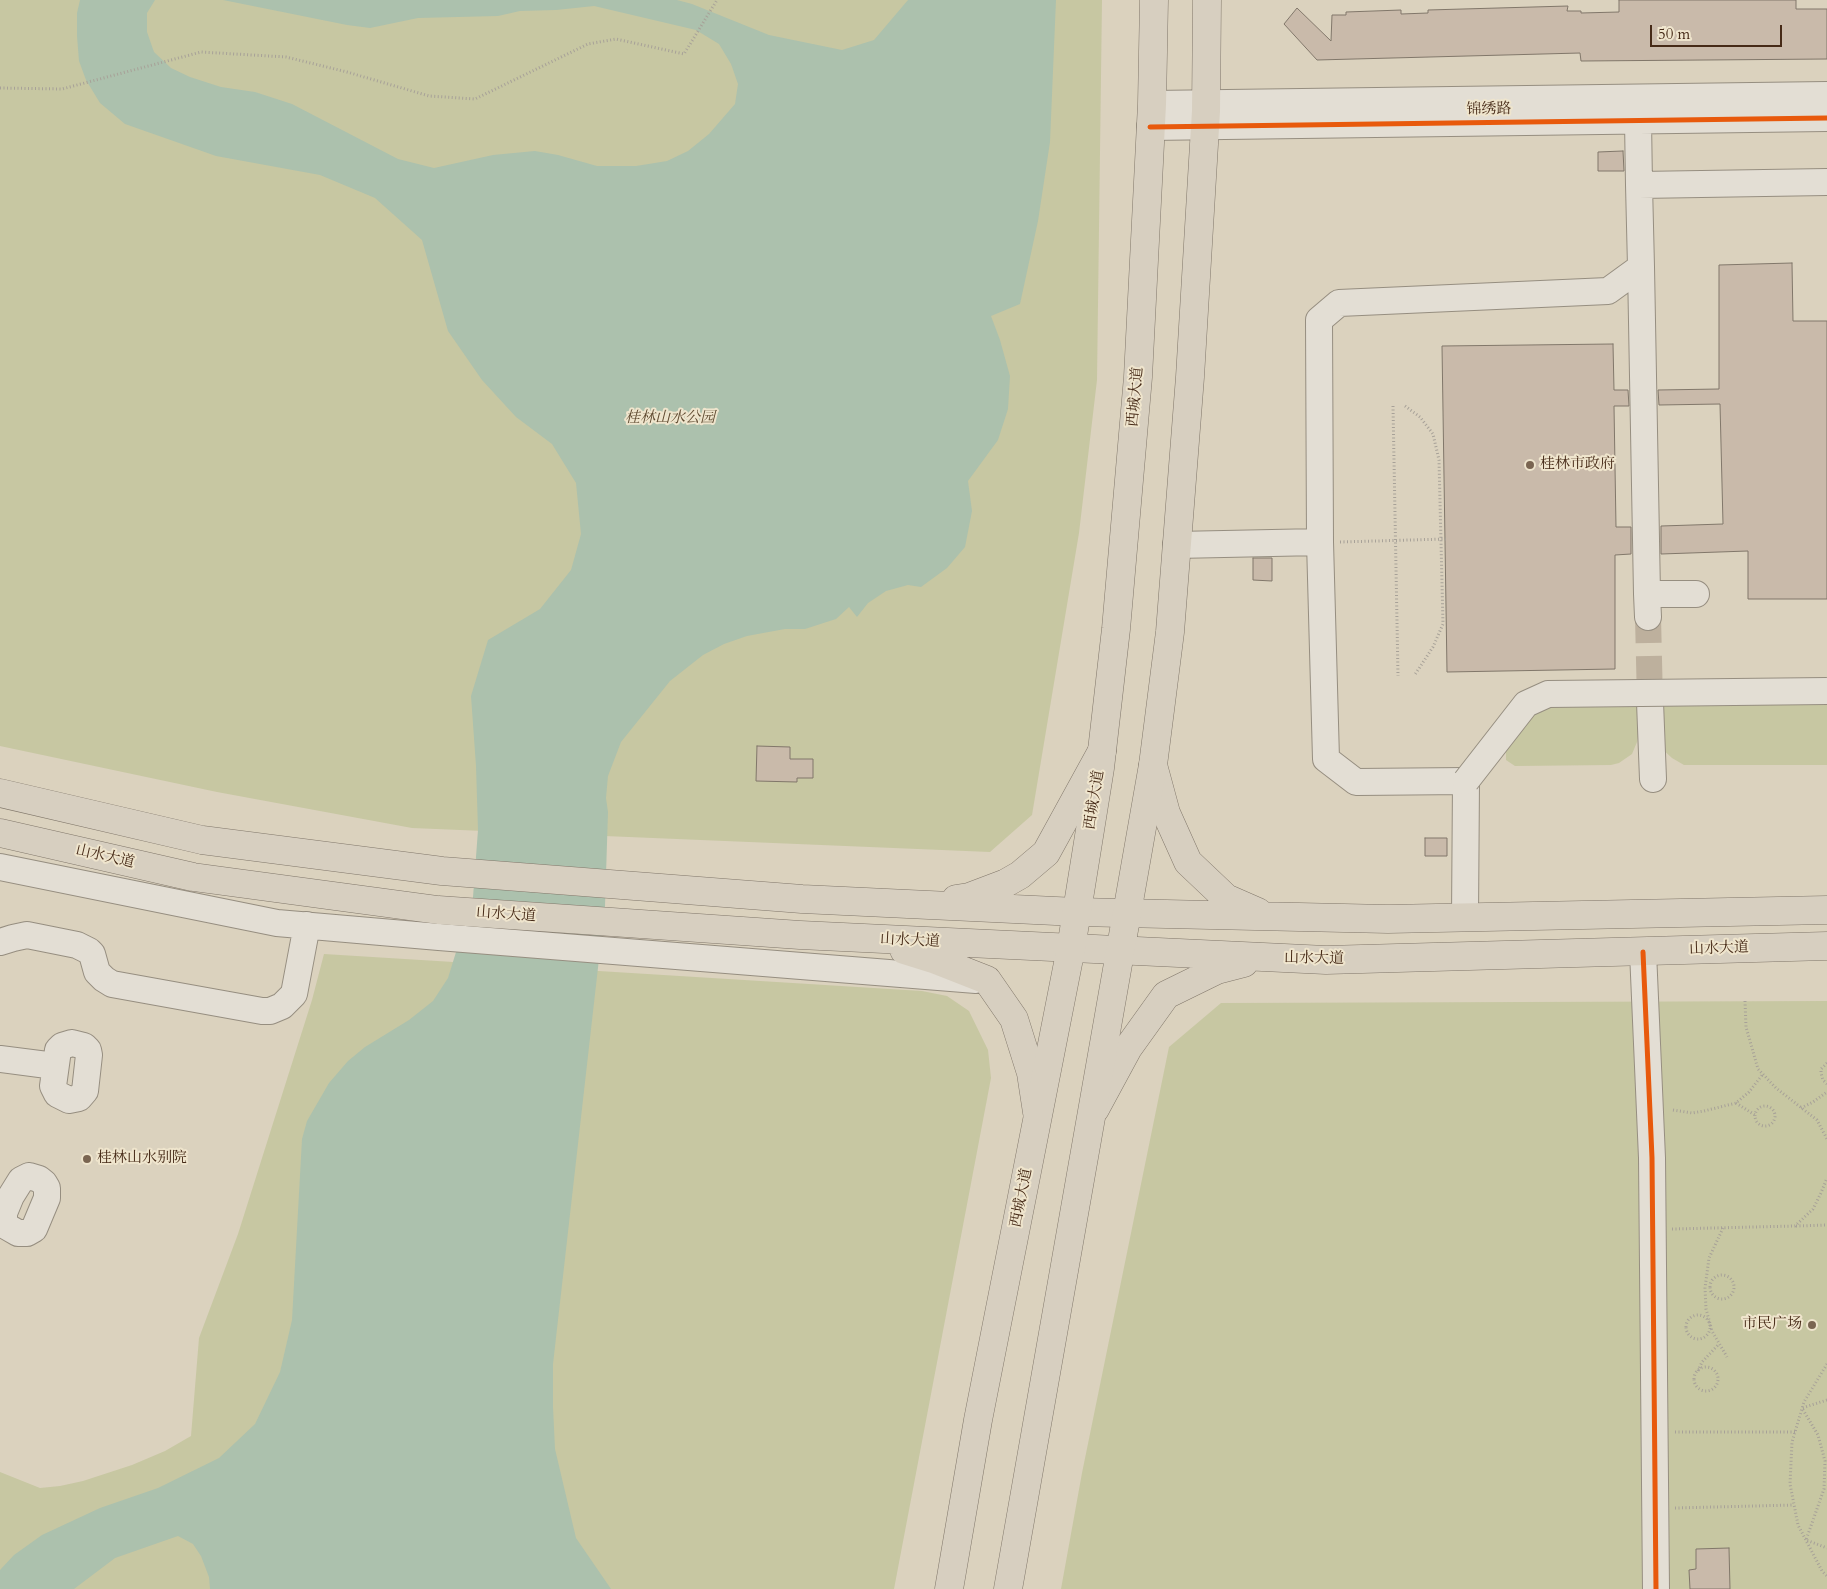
<!DOCTYPE html>
<html>
<head>
<meta charset="utf-8">
<style>
	body { margin:0 }
	#map { position:relative; width:1827px; height:1589px; overflow:hidden; background:#dbd2be; font-family:Cardo,serif }
	canvas { display:block }
	.scale { position:absolute; left:1650px; top:25px; width:132px; height:22px; box-sizing:border-box; border:2px solid #462a17; border-top:0; padding-left:6px; font-size:15px; line-height:18px; white-space:nowrap; color:#462a17; -webkit-text-stroke:4px #efe5cd; paint-order:stroke }
</style>
</head>
<body>
<div id="map">
<canvas width="1827" height="1589"></canvas>
<div class="scale">50 m</div>
</div>
<script>
const c = document.querySelector('canvas').getContext('2d');
c.lineJoin = 'round';
function paint(path, color) { c.fillStyle = color; c.fill(path, 'evenodd'); }
const shape = rows => new Path2D(rows.map(r => 'M' + r).join(''));
function trace(path, color, width, dash) { c.strokeStyle = color; c.lineWidth = width; c.lineCap = dash ? 'butt' : 'round'; c.setLineDash(dash || []); c.stroke(path); }
function write(font, color, halo, rows, align = 'center') {
  c.font = font + ' Cardo,"Noto Serif SC",serif'; c.lineWidth = 4; c.setLineDash([]); c.textBaseline = 'middle'; c.strokeStyle = halo; c.fillStyle = color; for (const [text, x, y, turn = 0] of rows) {
    c.save(); c.translate(x, y); c.rotate((+turn || 0) * Math.PI / 180); c.textAlign = isNaN(turn) ? turn : align; if (halo) c.strokeText(text, 0, 0); c.fillText(text, 0, 0); c.restore();
  }
}
paint(shape([
	[0,0,1102,0,1097,380,1079,533,1032,815,990,852,412,828,217,792,0,746],
	[1827,704,1827,765,1684,765,1672,758,1659,746,1657,706],
	[1613,706,1641,706,1642,719,1637,742,1632,754,1619,763,1611,765,1515,766,1506,760,1506,747,1516,729,1542,707],
	[324,954,922,991,947,996,969,1011,988,1050,991,1078,894,1589,0,1589,0,1472,40,1488,60,1486,83,1481,132,1465,165,1451,191,1436,199,1338,238,1234,312,1000],
	[1827,1001,1827,1589,1061,1589,1082,1473,1169,1047,1221,1003]
]), '#c7c7a2');
paint(shape([
	[80,0,155,0,147,13,147,32,154,52,171,68,190,77,221,87,255,92,292,104,398,159,434,168,493,155,535,151,558,155,597,166,636,166,667,161,688,151,709,134,735,104,738,84,731,64,719,44,696,30,594,6,556,10,520,11,498,16,418,18,370,28,347,25,223,0,677,0,692,4,769,35,842,50,874,40,908,0,1056,0,1050,142,1038,221,1020,304,991,316,1000,340,1010,376,1008,409,998,440,968,481,972,511,965,547,947,568,921,587,908,585,886,591,868,603,857,617,849,607,836,619,805,629,785,629,747,636,724,644,703,655,670,681,621,742,608,776,606,798,608,812,605,906,553,1364,553,1407,555,1449,576,1538,611,1589,210,1589,209,1577,201,1556,193,1544,178,1536,115,1558,74,1589,0,1589,0,1570,14,1555,42,1535,100,1508,158,1488,219,1458,255,1424,280,1372,292,1320,302,1139,307,1121,329,1083,348,1061,365,1047,409,1020,433,1001,448,978,473,897,478,830,476,766,471,696,488,640,540,609,571,570,581,534,576,483,552,444,516,417,482,380,448,331,422,240,375,198,320,175,216,156,125,124,100,103,86,80,79,61,77,36,77,13]
]), '#acc1ad');
const building = shape([
	[1619,0,1796,0,1796,9,1827,9,1827,59,1581,61,1580,53,1317,60,1284,24,1297,8,1331,41,1332,15,1346,15,1346,12,1401,10,1401,14,1428,13,1428,10,1568,6,1567,11,1581,11,1581,13,1619,12,1619,0],
	[1623,151,1624,171,1598,171,1598,152,1623,151],
	[1792,263,1793,321,1827,321,1827,599,1748,599,1748,551,1661,554,1661,526,1723,524,1720,404,1659,405,1658,390,1719,389,1719,265,1792,263],
	[1613,344,1614,390,1628,390,1629,406,1614,406,1616,527,1631,527,1631,554,1615,555,1615,669,1447,672,1442,346,1613,344],
	[1253,558,1272,558,1272,581,1253,580,1253,558],
	[757,746,790,747,790,759,813,759,813,778,797,778,797,782,756,781,757,746],
	[1425,838,1447,838,1447,856,1425,856,1425,838],
	[1729,1548,1730,1589,1690,1589,1689,1570,1696,1569,1696,1549,1729,1548]
]);
paint(building, '#c9baaa');
trace(building, '#81776a', 1);
trace(shape([
	[1648,617,1650,702]
]), '#bdb09d', 26, [26, 13]);
const minor = shape([
	[1152,104,1827,95],
	[1638,120,1639,185],
	[1150,127,1827,118],
	[1641,267,1647,594,1696,594],
	[1320,542,1319,320,1339,303,1608,291,1641,267,1639,185,1827,182],
	[1176,545,1320,542,1326,759,1356,782,1466,781,1465,917],
	[1647,594,1648,617],
	[1650,702,1653,779],
	[0,867,277,923,439,937,976,980],
	[0,942,13,938,27,935,77,945,89,951,92,954,97,972,104,979,112,984,262,1011,270,1011,282,1006,294,994,307,925],
	[1643,952,1652,1158,1656,1589],
	[72,1043,84,1046,88,1050,89,1055,85,1091,79,1098,69,1100,57,1094,53,1086,58,1050,62,1046,72,1043],
	[0,1059,55,1066],
	[29,1176,39,1179,44,1183,47,1188,47,1198,34,1229,27,1233,18,1233,4,1225,4,1213,11,1196,21,1180,29,1176]
]);
const major = shape([
	[1153,765,1166,813,1188,862,1226,898,1258,912],
	[0,793,202,840,442,871,802,899,1077,912,1388,919,1827,910],
	[0,833,193,877,438,910,800,935,1326,960,1827,946],
	[956,899,969,897,1006,883,1020,875,1046,853,1102,751],
	[904,950,936,960,987,980,1014,1019,1031,1073,1037,1112],
	[1095,1109,1128,1048,1166,995,1217,970,1244,963]
]);
const highway = shape([
	[949,1589,978,1420,1071,948,1100,768,1116,629,1138,377,1152,104,1154,0],
	[1008,1589,1153,765,1170,632,1190,377,1206,111,1207,0]
]);
trace(minor, '#968e80', 28);
trace(major, '#81776a', 29);
trace(highway, '#81776a', 29);
trace(shape([
	[0,88,62,89,201,52,286,57,347,72,429,96,475,99,588,44,616,39,684,54,717,0],
	[1393,406,1398,676],
	[1405,406,1420,417,1433,434,1439,460,1443,624,1433,647,1414,676],
	[1340,542,1446,539],
	[1745,1001,1746,1027,1758,1069,1776,1088,1817,1120,1827,1139],
	[1827,1063,1821,1069,1821,1073,1823,1080,1827,1084],
	[1736,1103,1755,1115],
	'1755 1116a10 10 0 1 1 20 0a10 10 0 1 1-20 0Z',
	[1801,1108,1813,1102,1827,1092],
	[1673,1110,1692,1113,1704,1111,1736,1103,1749,1092,1763,1074],
	[1796,1226,1827,1225],
	[1723,1228,1709,1258,1705,1288,1706,1309,1712,1331,1727,1357],
	[1672,1229,1795,1226,1813,1209,1821,1193,1827,1178],
	'1710 1287a12 12 0 1 1 24 0a12 12 0 1 1-24 0Z',
	'1686 1327a12 12 0 1 1 24 0a12 12 0 1 1-24 0Z',
	[1827,1364,1804,1402,1792,1442,1790,1484,1798,1525,1822,1571,1827,1576],
	'1694 1379a12 12 0 1 1 24 0a12 12 0 1 1-24 0Z',
	[1698,1371,1702,1362,1719,1344],
	[1827,1400,1802,1408,1818,1435,1825,1461,1824,1489,1806,1540,1827,1548],
	[1675,1432,1797,1432],
	[1675,1508,1794,1505]
]), '#a7a198', 3, [1, 2.5]);
trace(minor, '#e3ded4', 26);
trace(major, '#d7cfc0', 28);
trace(highway, '#d7cfc0', 28);
const minorBridge = shape([
	[1466,781,1526,704,1548,694,1827,691]
]);
trace(minorBridge, '#968e80', 28, []);
trace(minorBridge, '#e3ded4', 26);
trace(shape([
	[1150,127,1827,118],
	[1643,952,1652,1158,1656,1589]
]), '#e8590c', 5);
for (const [x, y, r, color] of [
	[1530,465,5,"#7a6551"],
	[87,1159,5,"#7a6551"],
	[1812,1325,5,"#7a6551"]
]) { const dot = new Path2D(); dot.arc(x, y, r, 0, 2 * Math.PI); c.fillStyle = color; c.fill(dot); trace(dot, '#efe5cd', 2); }
write('15px', '#462a17', '#efe5cd', [
	["锦绣路",1489,110,-1],
	["西城大道",1136,397,-85],
	["西城大道",1095,800,-81],
	["山水大道",105,857,13],
	["山水大道",506,915,4],
	["山水大道",910,941,3],
	["山水大道",1719,949,-2],
	["山水大道",1314,959,1],
	["西城大道",1022,1198,-79]
]);
write('italic 15px', '#5d482e', '#efe5cd', [
	["桂林山水公园",670,419]
]);
write('15px', '#462a17', '#efe5cd', [
	["桂林市政府",1540,465],
	["桂林山水别院",97,1159],
	["市民广场",1802,1325,"right"]
], 'left');
</script>
</body>
</html>
